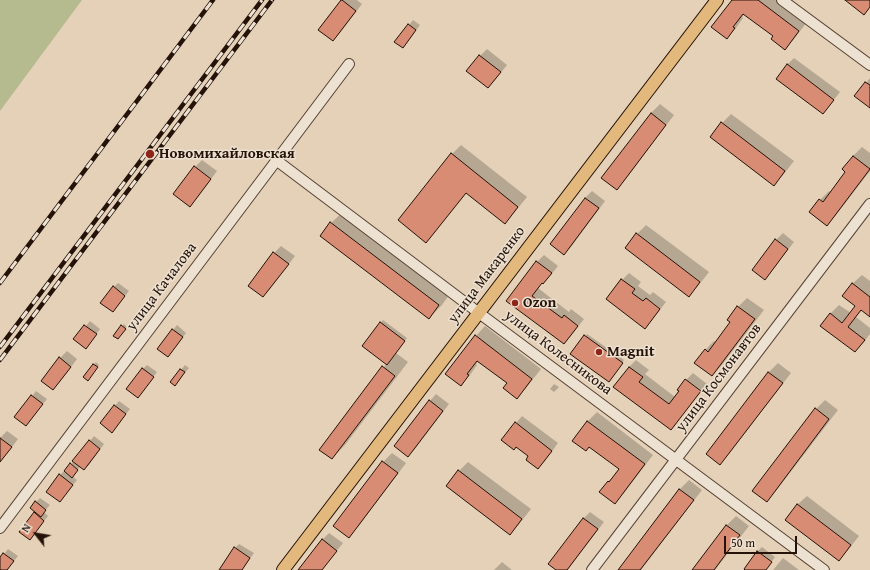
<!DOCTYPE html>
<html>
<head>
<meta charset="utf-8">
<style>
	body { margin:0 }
	#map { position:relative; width:870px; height:570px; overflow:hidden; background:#e4d1b8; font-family:"Gentium Book Plus",serif }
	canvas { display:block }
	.north { position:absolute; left:16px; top:514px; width:40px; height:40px; -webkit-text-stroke:3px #ede1d1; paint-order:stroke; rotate:301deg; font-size:11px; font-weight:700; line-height:16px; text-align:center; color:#251208 }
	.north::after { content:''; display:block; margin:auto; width:14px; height:18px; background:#251208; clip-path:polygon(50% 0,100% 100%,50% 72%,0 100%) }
	.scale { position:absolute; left:724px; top:536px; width:73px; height:18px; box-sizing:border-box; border:2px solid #251208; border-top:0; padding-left:5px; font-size:12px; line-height:14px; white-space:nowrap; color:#251208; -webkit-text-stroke:3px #ede1d1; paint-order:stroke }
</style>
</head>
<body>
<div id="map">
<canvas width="870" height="570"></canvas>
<div class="north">N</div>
<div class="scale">50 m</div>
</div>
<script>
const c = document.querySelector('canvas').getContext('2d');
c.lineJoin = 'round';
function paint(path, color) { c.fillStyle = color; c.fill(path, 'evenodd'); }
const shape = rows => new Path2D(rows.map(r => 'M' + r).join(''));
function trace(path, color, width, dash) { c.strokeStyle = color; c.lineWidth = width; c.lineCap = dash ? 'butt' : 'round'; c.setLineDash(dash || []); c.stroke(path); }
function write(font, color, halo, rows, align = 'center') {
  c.font = font + ' "Gentium Book Plus",serif'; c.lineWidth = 3; c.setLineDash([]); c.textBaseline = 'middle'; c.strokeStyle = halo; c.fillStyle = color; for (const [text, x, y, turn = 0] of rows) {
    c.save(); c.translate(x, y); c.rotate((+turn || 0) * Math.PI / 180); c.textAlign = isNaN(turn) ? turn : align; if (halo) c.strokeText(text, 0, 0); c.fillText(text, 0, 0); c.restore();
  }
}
paint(shape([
	[0,0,82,0,0,111]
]), '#b5bb8e');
paint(shape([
	[342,0,357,0,362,4,340,33,333,40],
	[733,0,779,0,807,22,794,39,785,48,774,36,745,13,742,17,743,18,736,28,727,37],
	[413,20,420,25,407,43,403,47,396,42],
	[487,49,507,65,495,80,488,87,468,71,480,56],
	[794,58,840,92,829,106,822,113,787,65],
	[870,78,870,107,856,96],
	[660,104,674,115,626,179,617,188,651,113],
	[731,114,794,161,783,175,774,184,722,123],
	[461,145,527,197,514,213,505,222,467,192,435,232,426,242,452,154],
	[862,147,870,153,870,171,836,215,827,224,811,212,820,200,829,191,831,192,847,172,853,156],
	[202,160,217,171,197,198,190,205,175,194,195,167],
	[592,191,605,201,571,247,564,254,551,244,585,198],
	[345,210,452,291,442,305,429,318,331,223],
	[646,225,709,272,698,286,689,295,637,234],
	[783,233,794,242,771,272,765,279,753,270,776,240],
	[281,246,295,256,270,289,263,296,249,285,274,253],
	[544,255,558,266,550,276,543,282,538,288,569,312,571,309,584,319,571,336,564,343,508,301,537,262],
	[629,273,641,282,638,286,650,295,653,292,666,302,652,320,645,327,622,280],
	[862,275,870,281,870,316,862,310,856,317,870,328,870,334,864,342,855,351,830,314,839,305,851,313,857,306,852,284],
	[118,283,129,291,113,311,114,287],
	[747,298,764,310,721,366,712,375,705,350,714,341,716,342,732,322,728,320,738,307],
	[383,320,407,338,396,353,408,362,345,445,332,458,320,449,387,363,363,345],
	[90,321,100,329,90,343,75,339],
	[124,324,127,327,120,336,122,326],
	[177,325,186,333,172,351,173,330],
	[485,326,541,369,526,388,517,397,508,383,478,361,476,364,477,365,470,375,461,385,447,374,476,336],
	[587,334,624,360,611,379,571,354],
	[67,351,77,359,60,382,53,389,60,358],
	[636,360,649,370,645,374,675,397,686,380,693,373,707,384,677,422,671,429,615,386,629,367],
	[96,362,99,365,89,378,84,377],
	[778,363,791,373,729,454,720,464,707,454,769,372],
	[147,365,157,372,142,393,143,369],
	[185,365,189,368,175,385,171,382],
	[554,384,559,387,554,392,550,389],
	[36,391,47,399,26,425,16,417],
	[436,394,449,404,415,449,408,456,430,401],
	[825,400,838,410,776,491,767,500,816,409],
	[119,401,130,409,116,427,101,423],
	[597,412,653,455,624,493,615,502,608,482,620,469,590,446,573,441,588,421],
	[522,416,558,443,545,461,538,468,530,456,516,423],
	[7,431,18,439,0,463,0,438],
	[94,436,104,444,89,465,84,469,81,466,72,476,77,480,60,501,47,491,60,475,74,461],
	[392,453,406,463,358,527,348,536,334,526,383,462],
	[468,462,531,509,519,524,510,534,459,471],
	[689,480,702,490,641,570,619,570,680,489],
	[807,496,859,536,848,550,839,560,797,505],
	[40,498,50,505,44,512,48,516,34,534,36,502],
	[590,512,604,522,570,567,567,570,558,570,549,563,584,518],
	[736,516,749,526,715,570,693,570,727,525],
	[329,533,343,543,322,570,299,570,322,540],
	[239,544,254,553,242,570,220,570,235,548],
	[762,547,775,557,766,570,746,570,758,551],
	[8,549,18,556,7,570,0,570,0,559],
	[783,558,799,570,773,570],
	[502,562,512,570,494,570]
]), '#0003');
const building = shape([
	[341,0,342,0,356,11,333,41,318,30,341,0],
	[732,0,758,0,799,31,785,50,771,39,773,36,743,14,733,27,735,28,727,39,711,27,732,0],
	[845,0,870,0,870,7,864,15,845,0],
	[408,24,416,30,403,48,394,42,408,24],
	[479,55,501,72,488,88,466,71,479,55],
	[787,64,834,100,823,114,776,79,787,64],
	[865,82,870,85,870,108,854,96,865,82],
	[651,113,666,125,617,190,601,178,651,113],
	[721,122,785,171,774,186,710,137,721,122],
	[451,153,518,207,505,224,466,193,426,243,398,220,451,153],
	[853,156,870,169,827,226,809,212,819,199,823,202,845,172,842,169,853,156],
	[194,166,211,179,190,207,173,194,194,166],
	[585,198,599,208,564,255,550,244,585,198],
	[330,222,439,305,429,319,320,236,330,222],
	[636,233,700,282,689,297,625,248,636,233],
	[775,239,788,249,765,280,752,270,775,239],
	[273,252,289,264,263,297,248,286,273,252],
	[536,261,552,273,543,284,542,283,532,296,562,318,564,315,578,326,564,344,506,301,536,261],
	[621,279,635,289,632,293,643,301,646,298,660,309,645,329,606,299,621,279],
	[852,283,870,297,870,317,861,310,848,327,865,340,855,352,820,326,830,313,842,323,855,306,842,296,852,283],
	[113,286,125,296,113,312,100,303,113,286],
	[737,306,755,319,712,376,694,363,705,349,708,352,730,322,727,320,737,306],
	[380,322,405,341,387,365,362,346,380,322],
	[84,325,97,334,86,349,73,339,84,325],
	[121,325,126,329,118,339,113,336,121,325],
	[172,329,183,337,168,357,157,349,172,329],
	[475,335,532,379,517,399,503,388,507,383,477,361,467,374,469,375,461,386,445,374,475,335],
	[584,335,623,363,609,382,570,354,584,335],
	[59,357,71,367,53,390,41,381,59,357],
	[93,364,98,367,88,381,83,377,93,364],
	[382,366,395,376,332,459,319,450,382,366],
	[629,367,643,377,639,382,669,404,679,391,677,390,685,379,701,391,671,430,613,387,629,367],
	[142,368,154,377,138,398,126,389,142,368],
	[180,369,185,372,175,386,170,382,180,369],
	[768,372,783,383,720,465,706,454,768,372],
	[31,395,43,404,26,426,14,417,31,395],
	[429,400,443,411,408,457,394,446,429,400],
	[114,405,126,414,112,433,100,423,114,405],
	[815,408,829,419,767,502,752,491,815,408],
	[587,421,645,464,615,504,599,492,608,481,609,482,619,469,589,447,586,451,572,441,587,421],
	[515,422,552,451,538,469,526,460,528,456,516,447,514,450,501,440,515,422],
	[0,438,12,447,0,462,0,438],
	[89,440,100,449,84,470,72,461,89,440],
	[382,461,398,473,349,538,333,526,382,461],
	[70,463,78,470,72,478,64,471,70,463],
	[458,470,522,519,510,535,446,486,458,470],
	[59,474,73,485,60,502,46,492,59,474],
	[679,489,694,500,640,570,618,570,679,489],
	[35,501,46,510,41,517,30,508,35,501],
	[797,504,851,545,839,561,785,520,797,504],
	[34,512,44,521,30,540,19,532,34,512],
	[583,518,598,529,567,570,556,570,548,564,583,518],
	[726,525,740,535,714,570,692,570,726,525],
	[322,539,337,551,322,570,298,570,322,539],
	[234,547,250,558,242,570,219,570,234,547],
	[757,551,772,562,766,570,745,570,744,569,757,551],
	[3,553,14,561,7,570,0,570,0,557,3,553]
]);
paint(building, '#d88c73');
trace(building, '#251208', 1);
const minor = shape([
	[782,0,870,65],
	[276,160,479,313,824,570],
	[0,528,349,64],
	[592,570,870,204]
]);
const major = shape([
	[283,570,717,0]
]);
trace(minor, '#554234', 12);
trace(major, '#251208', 14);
trace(minor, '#ede1d1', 10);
trace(major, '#e2b87c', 12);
const rail = shape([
	[0,283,213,0],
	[0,347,262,0],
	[0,360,272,0]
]);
trace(rail, '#251208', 4.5);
trace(rail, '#ede1d1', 3, [9]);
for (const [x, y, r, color] of [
	[150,154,5,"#8f2418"],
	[515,303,4,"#8f2418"],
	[599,352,4,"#8f2418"]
]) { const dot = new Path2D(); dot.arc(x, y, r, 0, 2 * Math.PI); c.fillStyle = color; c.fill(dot); trace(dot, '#ede1d1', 1.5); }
write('bold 15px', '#251208', '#ede1d1', [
	["Новомихайловская",159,154],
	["Ozon",523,303],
	["Magnit",607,352]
], 'left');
write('15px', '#251208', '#ede1d1', [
	["улица Макаренко",487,275,-53],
	["улица Качалова",162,287,-53],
	["улица Колесникова",558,353,37],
	["улица Космонавтов",719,378,-53]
]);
</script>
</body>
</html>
